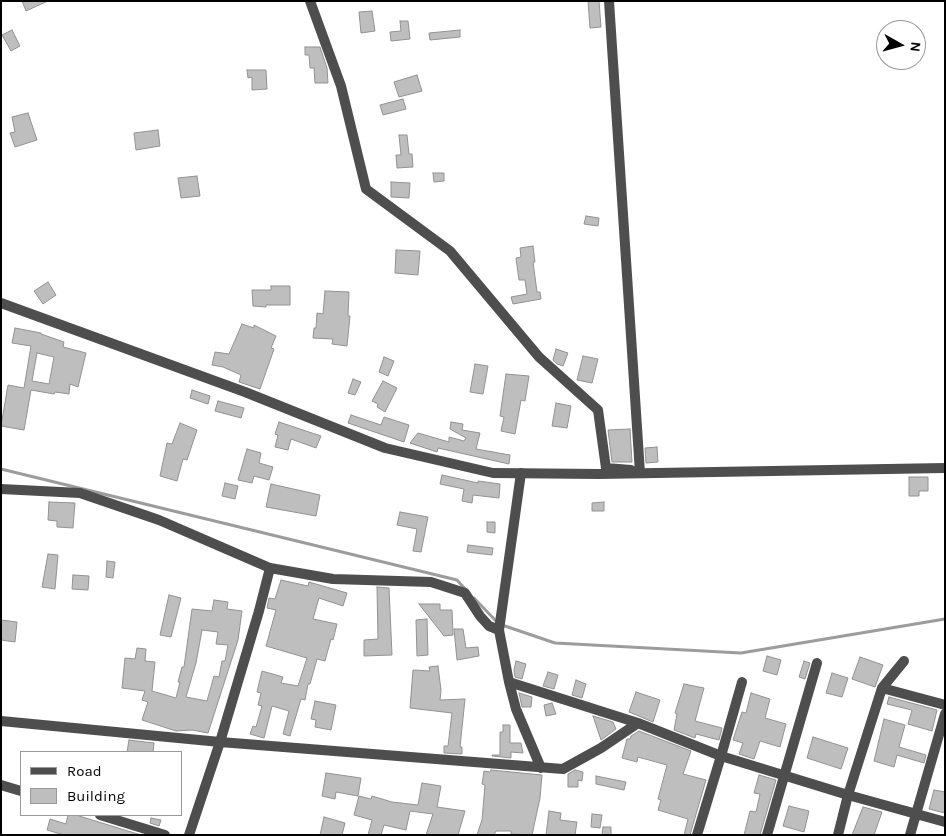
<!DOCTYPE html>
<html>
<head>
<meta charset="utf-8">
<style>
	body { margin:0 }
	#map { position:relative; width:946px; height:836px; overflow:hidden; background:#fff; font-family:Karla,sans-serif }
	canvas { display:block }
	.frame { position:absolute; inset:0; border:2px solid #000; pointer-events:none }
	.legend { position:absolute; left:20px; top:751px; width:162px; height:65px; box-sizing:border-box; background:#fff; border:1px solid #999; margin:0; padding:6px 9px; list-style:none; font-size:15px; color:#000 }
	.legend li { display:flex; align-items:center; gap:10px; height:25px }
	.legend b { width:25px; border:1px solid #999 }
	.north { position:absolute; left:876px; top:20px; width:50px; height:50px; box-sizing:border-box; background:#fff; border:1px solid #999; border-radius:50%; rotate:97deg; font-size:14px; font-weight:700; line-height:20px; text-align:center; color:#000 }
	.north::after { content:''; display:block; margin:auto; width:18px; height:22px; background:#000; clip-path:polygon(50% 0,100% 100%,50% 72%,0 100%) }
</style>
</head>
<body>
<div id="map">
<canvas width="946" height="836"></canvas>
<div class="frame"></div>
<ul class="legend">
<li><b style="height:6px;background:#4e4e4e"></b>Road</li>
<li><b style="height:14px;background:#bebebe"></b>Building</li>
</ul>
<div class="north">N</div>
</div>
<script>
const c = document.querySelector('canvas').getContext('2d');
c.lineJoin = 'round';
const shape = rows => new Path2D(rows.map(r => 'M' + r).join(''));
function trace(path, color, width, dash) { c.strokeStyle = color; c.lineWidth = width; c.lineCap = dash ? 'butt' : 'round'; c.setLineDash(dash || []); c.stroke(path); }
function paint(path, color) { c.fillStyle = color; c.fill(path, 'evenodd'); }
trace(shape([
	[1,469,457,580,466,590],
	[474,598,497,622],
	[502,625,555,643,741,653,945,619]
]), '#9c9c9c', 3);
const building = shape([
	[22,1,48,1,26,11,22,1],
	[588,1,599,1,601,27,590,28,588,1],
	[372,11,375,31,361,33,359,12,372,11],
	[400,21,408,21,410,39,391,41,390,32,401,31,400,21],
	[12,30,20,46,11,51,2,35,12,30],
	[460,30,460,37,430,40,429,33,460,30],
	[305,47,320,47,327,68,328,83,315,83,314,68,310,68,309,55,305,55,305,47],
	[247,70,266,70,267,89,252,90,252,77,248,78,247,70],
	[417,75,422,91,399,97,394,82,417,75],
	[403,99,406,109,383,115,380,105,403,99],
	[28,113,37,140,15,147,10,133,15,132,12,117,28,113],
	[158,130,160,146,136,150,134,133,158,130],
	[399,135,407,135,409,154,412,154,413,167,397,168,396,155,401,155,399,135],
	[433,173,444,173,444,181,434,182,433,173],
	[197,176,200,196,181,198,178,178,197,176],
	[391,182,410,183,409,198,391,197,391,182],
	[586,216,599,218,598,226,584,224,586,216],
	[533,246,535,262,533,262,537,292,540,292,541,299,513,304,511,297,527,294,525,280,519,280,516,258,521,257,520,248,533,246],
	[396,250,420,251,418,275,395,273,396,250],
	[48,282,56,295,43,304,34,291,48,282],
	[271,286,290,286,290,305,266,305,266,307,253,306,252,290,271,290,271,286],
	[325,291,349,292,348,316,350,316,347,346,332,344,333,339,313,338,314,328,316,328,317,313,323,314,325,291],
	[242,324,254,328,254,325,276,336,271,348,274,349,260,389,239,382,241,375,223,367,212,365,215,352,229,354,242,324],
	[15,328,41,333,41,334,64,342,63,347,86,353,78,387,70,384,69,394,55,392,54,394,31,390,24,430,1,426,8,385,24,388,31,346,12,343,15,328],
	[37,353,54,357,49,384,32,381,37,353],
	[556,349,568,353,563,366,557,364,553,360,556,349],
	[583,356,598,359,592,383,577,380,583,356],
	[384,357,394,361,388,376,379,372,384,357],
	[475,364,488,366,483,394,470,392,475,364],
	[506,374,529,376,525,401,521,400,515,434,501,431,504,417,500,416,506,374],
	[353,379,361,382,355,395,348,393,353,379],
	[383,381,397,388,385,412,377,407,378,404,372,401,383,381],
	[192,390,210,396,208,404,190,398,192,390],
	[218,401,244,408,241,418,215,411,218,401],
	[556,403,571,406,567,428,552,426,556,403],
	[351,415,381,425,384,417,409,425,404,442,348,423,351,415],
	[279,422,321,436,316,448,291,439,288,450,275,447,278,435,275,434,279,422],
	[451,422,463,424,462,430,480,433,476,449,510,455,509,464,438,448,437,452,410,443,418,433,449,442,449,437,464,441,466,438,450,429,451,422],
	[180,423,197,430,187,460,183,459,177,481,160,476,167,443,172,444,180,423],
	[630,429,632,462,612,462,608,430,630,429],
	[657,447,658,462,646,463,645,448,657,447],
	[247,449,261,453,259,463,273,467,269,480,254,476,252,483,238,480,247,449],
	[442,475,478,483,478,481,500,484,499,498,473,495,472,503,462,501,464,489,440,484,442,475],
	[909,477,928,477,928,491,919,491,919,496,909,496,909,477],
	[225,483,238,486,235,499,222,496,225,483],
	[271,484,320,495,316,516,266,507,271,484],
	[49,502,75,503,73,528,57,527,57,521,48,520,49,502],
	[604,502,604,511,592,511,592,503,604,502],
	[400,512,428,517,421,552,413,551,417,529,397,525,400,512],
	[487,522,495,522,495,533,487,532,487,522],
	[468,545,493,548,492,555,467,552,468,545],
	[48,554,58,555,55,589,42,587,48,554],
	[107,561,115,562,113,578,106,577,107,561],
	[73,575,89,576,88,590,72,589,73,575],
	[281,580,308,586,309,582,347,593,343,606,319,598,313,619,337,624,333,640,331,639,325,661,317,659,310,684,308,684,305,700,301,699,290,736,283,734,289,711,272,706,264,738,250,734,253,726,256,727,262,706,258,705,261,693,257,692,262,671,283,677,281,683,298,686,307,658,266,646,276,610,267,608,269,598,275,599,281,580],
	[377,587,389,588,392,655,364,656,364,640,378,639,377,587],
	[169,595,181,598,171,637,160,635,169,595],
	[214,600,228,602,227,609,242,611,238,640,208,733,192,730,176,731,142,720,148,702,142,700,145,691,122,688,125,658,135,659,137,648,146,649,145,661,155,662,152,691,176,698,180,682,178,682,182,667,184,667,192,609,212,611,214,600],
	[202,630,218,632,216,644,228,645,225,661,222,661,219,677,214,676,207,701,186,697,196,663,202,630],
	[419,604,440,604,440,610,452,610,453,635,444,636,419,604],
	[427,619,428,655,417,656,416,620,427,619],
	[1,620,17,622,15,642,1,640,1,620],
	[454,629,463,629,466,648,478,647,479,656,457,660,454,629],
	[767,656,781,660,777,675,763,671,767,656],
	[860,657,883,665,875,687,852,679,860,657],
	[516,661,526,664,522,679,515,677,514,670,516,661],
	[804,661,810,663,805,679,799,677,804,661],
	[438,666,441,690,440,700,465,699,460,747,462,747,462,754,444,753,444,746,448,746,452,713,410,708,413,670,430,671,429,667,438,666],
	[548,672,558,675,554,689,543,686,548,672],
	[832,673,848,678,842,697,826,693,832,673],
	[576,680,586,684,582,698,572,695,576,680],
	[684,684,704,688,695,721,722,728,719,740,696,734,695,738,674,730,677,714,675,713,684,684],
	[636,692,660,700,653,722,629,712,636,692],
	[519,693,532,697,531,707,522,707,519,693],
	[751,693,770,699,765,718,786,724,780,747,760,741,754,759,739,754,743,743,733,740,742,712,746,713,751,693],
	[889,697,937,710,932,731,908,724,912,710,887,704,889,697],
	[315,701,336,705,331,730,315,727,316,720,311,719,315,701],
	[552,703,556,714,546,716,544,705,552,703],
	[593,716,613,722,616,729,601,740,593,716],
	[884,719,905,725,899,747,926,755,924,763,897,755,894,767,874,761,884,719],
	[503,725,510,725,510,743,521,743,523,753,511,752,511,758,492,756,492,755,500,755,500,732,503,732,503,725],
	[639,731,691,751,683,774,706,780,690,835,684,835,688,819,658,810,661,800,658,799,667,765,638,757,637,762,622,758,627,739,630,739,631,736,639,731],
	[813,737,848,748,841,769,807,758,813,737],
	[129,740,154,743,153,752,127,752,129,740],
	[491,770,542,775,540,798,532,835,511,834,511,831,496,831,494,835,477,835,482,820,485,785,482,784,484,771,490,772,491,770],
	[575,770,583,772,582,781,578,780,578,787,568,787,568,774,575,770],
	[326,773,361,778,358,796,336,792,335,799,322,796,326,773],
	[759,775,776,780,760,835,744,835,750,811,756,812,760,794,754,793,759,775],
	[596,776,626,782,624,790,596,784,596,776],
	[422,783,441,786,437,807,465,811,458,835,426,835,433,814,410,811,406,830,384,825,381,835,368,835,372,820,354,815,359,796,371,799,372,796,392,802,418,805,422,783],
	[934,790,945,792,945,813,929,809,934,790],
	[789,806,809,811,804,832,783,826,789,806],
	[863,807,882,812,874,835,852,835,863,807],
	[549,811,561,813,560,820,577,822,575,835,546,835,549,811],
	[592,814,602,815,600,828,591,827,592,814],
	[68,815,76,815,141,835,64,835,47,830,50,819,66,824,68,815],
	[324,817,345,823,342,835,320,835,324,817],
	[151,818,161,820,159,826,150,823,151,818],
	[603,827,611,827,611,835,602,835,603,827]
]);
paint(building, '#bebebe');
trace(building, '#929292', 1);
trace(shape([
	[310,1,341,86,366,189,450,251,539,357,598,410,606,468,631,470],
	[609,1,640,473],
	[521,473,499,630,509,682,516,709,541,768],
	[1,489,80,493,159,520,270,568,333,579,431,582,465,593,480,616,489,626,499,630],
	[509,682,638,723,721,756,848,795,945,822],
	[882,688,945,705],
	[1,721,220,742,563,769,601,748,638,723],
	[1,785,21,791],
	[100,815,165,835],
	[189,835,220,742,259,611,270,568],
	[697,835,721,756,742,682],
	[767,835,817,663],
	[838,835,848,795,882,688,904,661],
	[910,835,945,714]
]), '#4e4e4e', 10);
trace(shape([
	[1,303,245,392,385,448,493,473,599,474,945,468]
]), '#4e4e4e', 10);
</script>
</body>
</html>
